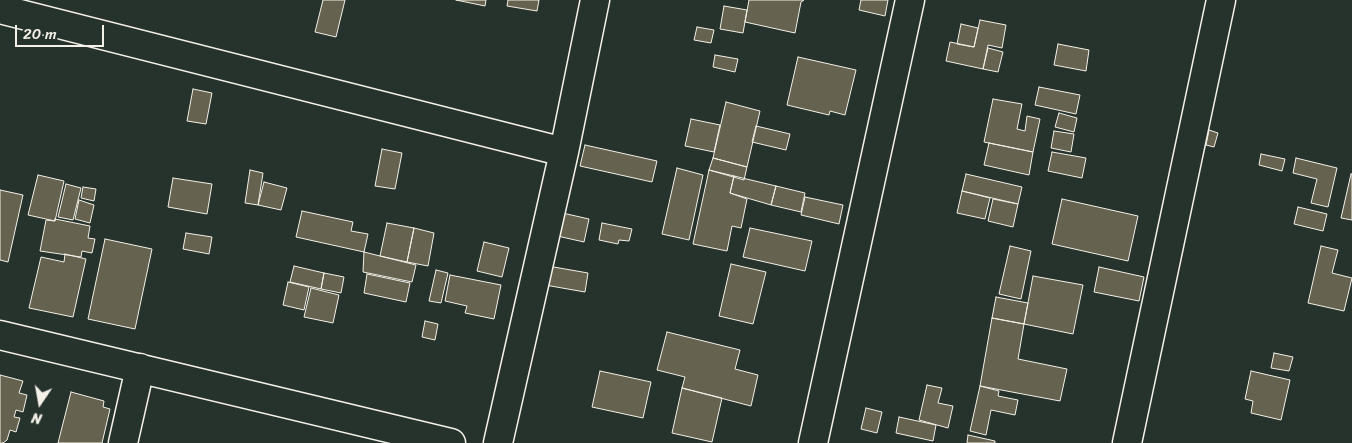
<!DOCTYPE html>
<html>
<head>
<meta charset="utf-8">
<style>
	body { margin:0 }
	#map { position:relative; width:1352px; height:443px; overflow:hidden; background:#26332d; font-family:Sriracha,sans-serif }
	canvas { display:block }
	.north { position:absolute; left:15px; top:378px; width:50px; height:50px; -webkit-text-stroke:4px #26332d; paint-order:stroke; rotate:192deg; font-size:14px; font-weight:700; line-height:20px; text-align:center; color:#f4f1e8 }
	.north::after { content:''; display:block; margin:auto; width:18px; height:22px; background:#f4f1e8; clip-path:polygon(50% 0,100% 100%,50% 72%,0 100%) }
	.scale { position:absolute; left:15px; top:25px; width:89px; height:22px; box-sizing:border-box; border:2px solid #f4f1e8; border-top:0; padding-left:6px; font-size:15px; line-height:18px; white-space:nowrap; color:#f4f1e8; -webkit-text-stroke:4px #26332d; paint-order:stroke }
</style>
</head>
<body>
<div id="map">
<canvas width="1352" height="443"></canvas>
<div class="north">N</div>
<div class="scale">20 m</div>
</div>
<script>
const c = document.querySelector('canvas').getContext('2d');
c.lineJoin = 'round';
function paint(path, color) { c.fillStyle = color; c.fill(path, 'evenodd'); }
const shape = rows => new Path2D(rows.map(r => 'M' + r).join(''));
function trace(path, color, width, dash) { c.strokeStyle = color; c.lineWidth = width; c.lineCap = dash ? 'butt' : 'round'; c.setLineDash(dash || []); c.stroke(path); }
const building = shape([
	[323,0,345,0,336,37,315,32,323,0],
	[456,0,486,0,485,6,456,0],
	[508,0,539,0,537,11,507,6,508,0],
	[749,0,804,0,801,2,795,33,745,22,749,0],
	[861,0,888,0,885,16,859,10,861,0],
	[724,6,747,10,743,33,720,29,724,6],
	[980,20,1006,25,1002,48,988,45,983,69,946,61,950,42,974,47,980,20],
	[961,24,978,28,974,47,957,44,961,24],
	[697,27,714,30,711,43,694,40,697,27],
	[1058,44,1089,50,1086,71,1054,65,1058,44],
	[988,48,1003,52,998,72,983,69,988,48],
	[715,55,738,59,735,72,713,67,715,55],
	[798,57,856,70,845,115,830,111,829,115,787,105,798,57],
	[1039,87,1080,95,1076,114,1035,105,1039,87],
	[193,89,212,93,206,124,187,121,193,89],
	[993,99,1022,104,1017,129,1025,131,1027,116,1040,119,1033,152,984,142,993,99],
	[726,102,760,111,747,167,713,158,726,102],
	[1059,113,1077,118,1074,132,1055,127,1059,113],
	[691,119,720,125,714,152,685,146,691,119],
	[756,126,790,134,786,150,752,142,756,126],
	[1209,130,1218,133,1214,147,1206,145,1209,130],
	[1054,131,1074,134,1071,152,1051,148,1054,131],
	[989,143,1033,152,1029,175,984,165,989,143],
	[585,145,657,161,652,182,580,166,585,145],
	[382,149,402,153,395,189,375,186,382,149],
	[1052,152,1086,158,1082,178,1048,171,1052,152],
	[1261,154,1285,159,1282,171,1259,165,1261,154],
	[713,158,747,167,744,180,709,170,713,158],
	[1296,158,1337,168,1328,207,1311,203,1317,179,1293,173,1296,158],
	[677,168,703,175,689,240,662,234,677,168],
	[250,170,263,173,258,205,245,203,250,170],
	[709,170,734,176,730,193,747,199,741,228,732,226,727,251,693,244,709,170],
	[966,174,1022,187,1018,204,962,191,966,174],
	[1351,174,1352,174,1352,220,1341,218,1351,174],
	[38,175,64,181,55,221,28,215,38,175],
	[734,176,776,186,771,205,730,193,734,176],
	[173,178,212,184,207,214,168,207,173,178],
	[264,182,287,188,281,210,258,205,264,182],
	[66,184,81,188,73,220,58,217,66,184],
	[776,186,805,193,801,212,771,205,776,186],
	[83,187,96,189,94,201,81,198,83,187],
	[0,190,23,195,8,262,0,260,0,190],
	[962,191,990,198,985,219,957,213,962,191],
	[805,197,843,205,839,224,801,215,805,197],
	[993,199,1018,204,1013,227,988,221,993,199],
	[1062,199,1138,216,1128,261,1052,244,1062,199],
	[79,200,94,205,90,223,75,219,79,200],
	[1298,207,1327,214,1323,231,1294,224,1298,207],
	[302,211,353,222,351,231,368,234,364,252,296,237,302,211],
	[558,212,589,219,584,242,553,235,558,212],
	[55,219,90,226,88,238,95,239,92,253,82,251,81,257,40,251,46,220,55,221,55,219],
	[387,223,414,228,407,262,380,256,387,223],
	[602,223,632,229,629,241,619,240,618,244,599,240,602,223],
	[414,228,434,233,428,266,407,262,414,228],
	[750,228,812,241,805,271,743,257,750,228],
	[186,233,212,237,209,254,183,249,186,233],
	[105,239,152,249,135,329,88,319,105,239],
	[484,242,509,248,502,277,477,271,484,242],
	[1010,246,1031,251,1021,299,999,294,1010,246],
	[1321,246,1338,250,1332,273,1352,278,1344,311,1308,303,1321,246],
	[364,252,416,265,412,282,363,272,364,252],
	[65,254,86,259,73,317,29,308,41,257,64,262,65,254],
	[731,264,766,272,753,324,719,316,731,264],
	[294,266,324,273,321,289,290,282,294,266],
	[548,266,588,273,585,292,545,285,548,266],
	[1099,267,1144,277,1139,301,1094,292,1099,267],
	[436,270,448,273,441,303,429,301,436,270],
	[324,273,344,277,341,293,321,289,324,273],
	[367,274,410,283,406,302,364,293,367,274],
	[450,275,501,285,494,319,465,313,467,306,445,301,450,275],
	[1033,276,1083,285,1073,334,1024,324,1033,276],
	[288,282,309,287,304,310,283,305,288,282],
	[311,288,339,295,333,323,304,317,311,288],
	[996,297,1028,303,1024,324,992,318,996,297],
	[992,318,1024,324,1018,359,1067,369,1060,401,980,386,992,318],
	[425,321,438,324,435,340,422,337,425,321],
	[667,332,740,350,735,369,758,375,751,406,682,388,685,377,657,370,667,332],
	[1274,353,1293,357,1289,371,1271,368,1274,353],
	[600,371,651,382,643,418,592,407,600,371],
	[1251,371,1290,380,1281,420,1251,413,1253,401,1245,399,1251,371],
	[0,375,23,381,19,393,27,395,23,412,16,410,14,417,20,418,16,432,10,430,7,440,3,443,0,443,0,375],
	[927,385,942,388,938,403,953,406,948,428,919,420,927,385],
	[980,386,999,391,998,396,1018,400,1015,415,991,410,986,435,970,431,980,386],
	[682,388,722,398,712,442,672,433,682,388],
	[71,392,104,401,103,407,110,409,102,443,58,443,71,392],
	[866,408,882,412,877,433,861,429,866,408],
	[899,417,936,425,933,441,896,433,899,417],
	[968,435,995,441,995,443,967,443,968,435]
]);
paint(building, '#65624f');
trace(building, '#f4f1e8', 1);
const minor = shape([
	[0,9,564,152],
	[0,335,451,443],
	[123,443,140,368],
	[498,443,564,152,595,0],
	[813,443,910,0],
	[1127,443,1221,0]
]);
trace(minor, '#f4f1e8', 31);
trace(minor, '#26332d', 28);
</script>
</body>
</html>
